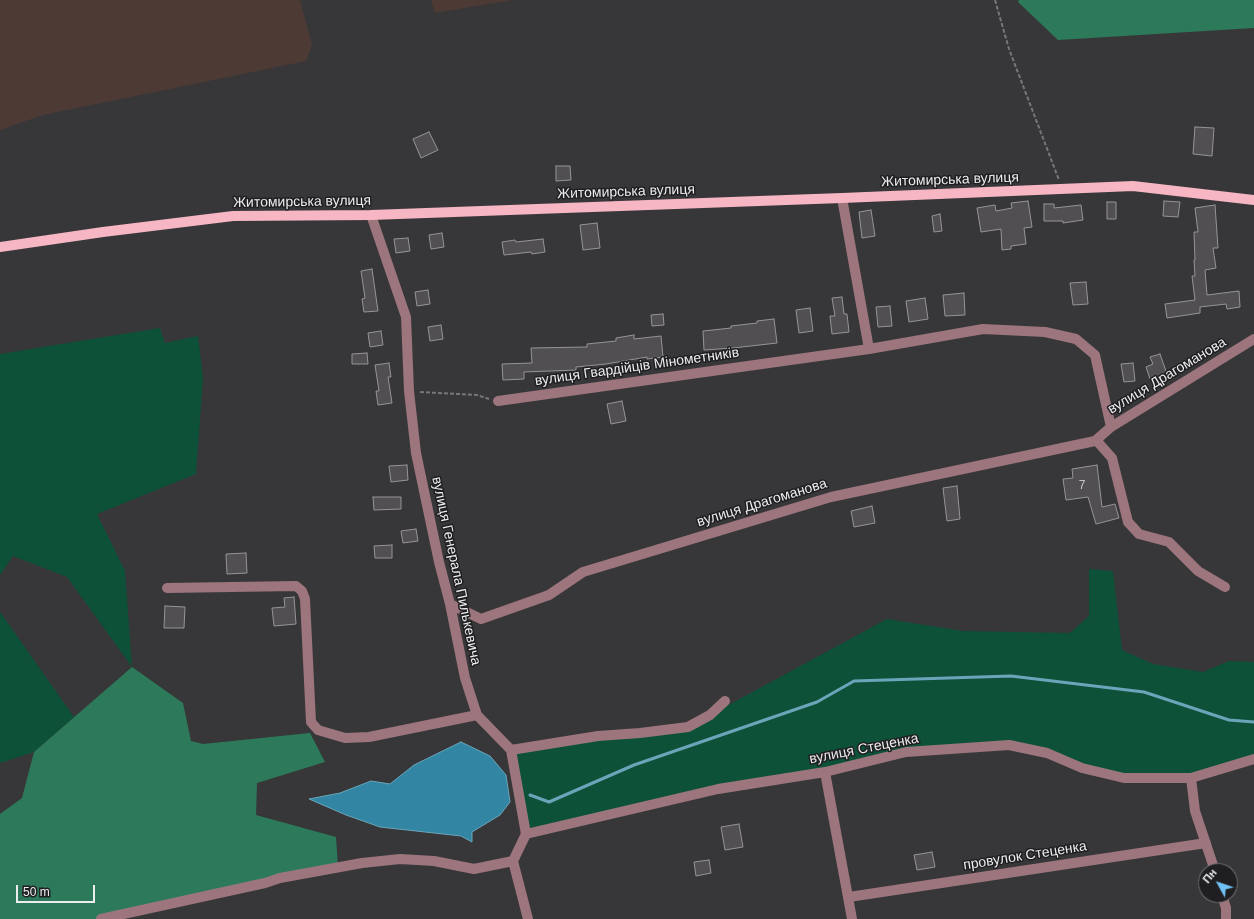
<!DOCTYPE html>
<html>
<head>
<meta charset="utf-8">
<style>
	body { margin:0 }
	#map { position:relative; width:1254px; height:919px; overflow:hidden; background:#37373a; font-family:Helvetica,sans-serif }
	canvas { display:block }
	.north { position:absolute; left:1198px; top:863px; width:40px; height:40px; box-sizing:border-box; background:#1f1e20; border:1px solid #717072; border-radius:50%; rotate:310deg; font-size:11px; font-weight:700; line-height:16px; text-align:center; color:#edecee }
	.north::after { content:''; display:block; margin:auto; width:14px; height:18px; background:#70c1f4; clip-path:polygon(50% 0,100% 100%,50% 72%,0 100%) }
	.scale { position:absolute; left:16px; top:885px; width:79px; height:18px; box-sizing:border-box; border:2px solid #edecee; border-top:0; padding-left:5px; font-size:12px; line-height:14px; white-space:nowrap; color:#edecee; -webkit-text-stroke:3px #1f1e20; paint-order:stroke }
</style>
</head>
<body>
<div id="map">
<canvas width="1254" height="919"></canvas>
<div class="north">Пн</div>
<div class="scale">50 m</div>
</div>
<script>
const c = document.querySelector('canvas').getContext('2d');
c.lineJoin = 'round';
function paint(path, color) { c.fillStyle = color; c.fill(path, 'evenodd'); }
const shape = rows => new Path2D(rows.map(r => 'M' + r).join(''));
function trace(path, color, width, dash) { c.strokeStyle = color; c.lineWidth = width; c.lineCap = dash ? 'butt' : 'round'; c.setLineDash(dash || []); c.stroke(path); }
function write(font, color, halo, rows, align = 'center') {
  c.font = font + ' Helvetica,sans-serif'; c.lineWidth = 3; c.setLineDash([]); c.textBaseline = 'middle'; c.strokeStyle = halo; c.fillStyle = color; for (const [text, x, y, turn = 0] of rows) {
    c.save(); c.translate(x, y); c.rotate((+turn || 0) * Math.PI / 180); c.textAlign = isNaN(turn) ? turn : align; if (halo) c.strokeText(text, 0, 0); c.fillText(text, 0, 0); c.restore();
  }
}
paint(shape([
	[0,0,300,0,312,45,306,61,43,115,0,130],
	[431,0,512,0,435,13]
]), '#4d3a34');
paint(shape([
	[160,328,165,343,198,336,203,378,196,474,97,514,125,571,132,667,67,577,13,556,0,575,0,354],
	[1089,569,1113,571,1122,650,1153,664,1203,672,1229,661,1254,662,1254,759,1191,778,1124,778,1009,745,906,752,526,834,511,750,688,727,887,619,963,631,1070,633,1089,616],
	[0,612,74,717,34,752,0,763]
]), '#0c5138');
paint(shape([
	[1019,0,1254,0,1254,28,1058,40,1018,2],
	[132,667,183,703,191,741,203,744,310,733,325,762,257,783,256,815,336,837,338,867,101,919,0,919,0,814,22,798,34,752]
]), '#2d7a5b');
const water = shape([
	[461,742,490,756,506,775,510,802,500,815,472,832,472,842,461,836,380,827,346,815,309,799,340,793,371,781,390,784,414,765,461,742]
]);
paint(water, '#3286a4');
trace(water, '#6aa5ba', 1);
trace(shape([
	[530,795,549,802,634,765,817,702,854,681,1011,676,1144,692,1229,720,1254,722]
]), '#6aa5ba', 3);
const building = shape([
	[1195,127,1214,128,1212,156,1193,154,1195,127],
	[429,132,438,150,421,158,413,139,429,132],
	[556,166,570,166,571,180,556,181,556,166],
	[1028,201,1032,227,1024,228,1026,244,1011,246,1011,249,1002,250,1001,229,981,232,977,208,995,205,996,211,1012,208,1011,203,1028,201],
	[1164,201,1180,202,1178,217,1163,216,1164,201],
	[1107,202,1116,202,1116,219,1107,219,1107,202],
	[1044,204,1054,204,1054,208,1081,205,1083,220,1063,223,1063,221,1044,221,1044,204],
	[1215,205,1218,248,1213,248,1216,268,1205,270,1207,295,1239,291,1240,307,1227,309,1226,304,1200,307,1200,313,1167,318,1165,304,1195,300,1192,276,1195,276,1194,260,1195,260,1194,232,1198,232,1195,208,1215,205],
	[871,210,875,236,862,238,859,212,871,210],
	[940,214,942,231,934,232,932,216,940,214],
	[597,223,600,248,583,250,580,225,597,223],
	[442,233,444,247,431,249,429,235,442,233],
	[408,238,410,251,396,253,394,239,408,238],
	[543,239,545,252,532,254,531,252,504,255,502,242,515,240,516,242,543,239],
	[372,269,378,311,364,312,362,299,365,298,361,271,372,269],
	[1086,282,1088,304,1073,305,1070,283,1086,282],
	[428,290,430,304,417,306,415,292,428,290],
	[964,293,965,315,945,316,943,295,964,293],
	[842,297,844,314,847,314,849,332,832,334,830,316,835,316,832,298,842,297],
	[925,298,928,319,909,322,906,301,925,298],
	[890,306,892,326,878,327,876,307,890,306],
	[810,308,813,331,799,333,796,310,810,308],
	[663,314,664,325,652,326,651,315,663,314],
	[774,319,777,343,733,348,704,350,703,331,731,328,731,326,757,323,757,321,774,319],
	[441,325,443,339,430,341,428,327,441,325],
	[381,331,383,345,370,347,368,333,381,331],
	[634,335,634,339,661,336,663,357,647,359,647,357,606,364,576,367,576,370,524,372,524,379,503,380,502,364,532,363,531,348,587,347,587,344,616,341,616,338,634,335],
	[367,353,368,364,352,364,352,354,367,353],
	[1160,354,1167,374,1150,379,1146,367,1153,364,1150,357,1160,354],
	[389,363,391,377,388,377,392,403,378,405,376,391,379,391,375,365,389,363],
	[1133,363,1135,381,1124,382,1121,364,1133,363],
	[622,401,626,421,611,424,607,404,622,401],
	[407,465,408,480,391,482,389,466,407,465],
	[1097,465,1102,507,1115,504,1119,518,1096,524,1088,497,1066,500,1063,479,1073,478,1072,469,1097,465],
	[957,486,960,519,947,521,943,488,957,486],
	[373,497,401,497,401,509,374,510,373,497],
	[872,506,875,523,854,527,851,511,872,506],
	[416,529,418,541,403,543,401,531,416,529],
	[392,545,392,558,375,558,374,546,392,545],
	[246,553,247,573,227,574,226,554,246,553],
	[294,597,296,624,274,626,272,608,285,607,284,598,294,597],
	[165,606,185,607,184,628,164,628,165,606],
	[739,824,743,847,725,850,721,827,739,824],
	[932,852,935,867,917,870,914,855,932,852],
	[709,860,711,873,696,876,694,862,709,860]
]);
paint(building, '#514f52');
trace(building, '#969497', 1);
trace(shape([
	[995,0,1009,49,1059,180],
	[420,392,477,395,489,399]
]), '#77777a', 2, [4, 2]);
trace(shape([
	[842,198,869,349],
	[371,215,406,317,409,391,416,453,439,562,450,604,465,678,477,715,511,750,526,834,513,861,528,919],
	[498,401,869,349,983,329,1045,332,1076,339,1095,355,1111,427],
	[1096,440,1112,458,1128,522,1139,534,1169,542,1198,571,1225,587],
	[167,588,296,586,302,591,305,599,311,722,318,730,345,738,369,737,477,715],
	[450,604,481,619,549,595,583,572,831,497,1095,441,1111,427,1254,339],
	[511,750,598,736,640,733,688,727,710,715,725,701],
	[825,772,852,919],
	[1191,778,1195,811,1215,871],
	[526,834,718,789,825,772,906,752,1009,745,1047,753,1082,768,1124,778,1191,778,1254,759],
	[1222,895,1226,908,1226,919],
	[849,897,1206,843],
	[101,919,265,883,280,878,362,863,400,859,434,861,474,869,513,861]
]), '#9c757d', 10);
trace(shape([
	[0,247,103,232,233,216,371,215,842,198,1133,186,1254,200]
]), '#f7b6c4', 10);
write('12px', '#c6c5c7', null, [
	["7",1082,486]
]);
write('14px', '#edecee', '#1f1e20', [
	["Житомирська вулиця",950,180,-2],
	["Житомирська вулиця",626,192,-2],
	["Житомирська вулиця",302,202,-1],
	["вулиця Гвардійців Мінометників",637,367,-8],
	["вулиця Драгоманова",1167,376,-31],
	["вулиця Драгоманова",762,503,-17],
	["вулиця Генерала Пилькевича",456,571,78],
	["вулиця Стеценка",864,749,-11],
	["провулок Стеценка",1025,856,-9]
]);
</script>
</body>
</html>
